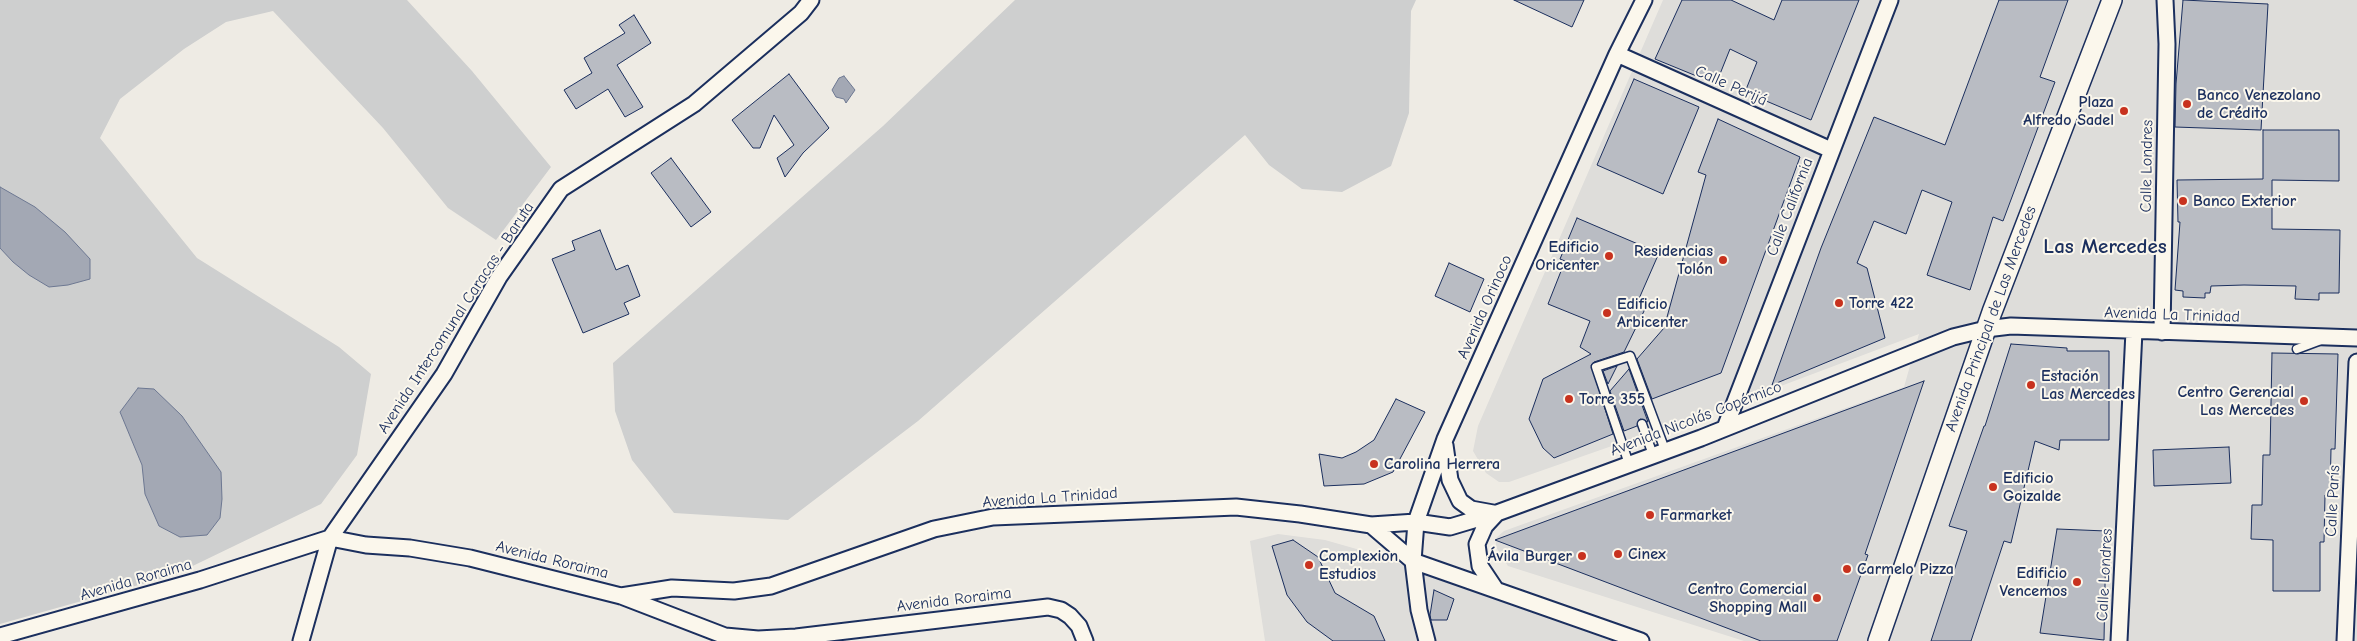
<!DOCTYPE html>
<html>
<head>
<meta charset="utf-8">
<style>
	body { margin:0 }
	canvas { display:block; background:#eeebe4 }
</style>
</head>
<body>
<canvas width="2357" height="641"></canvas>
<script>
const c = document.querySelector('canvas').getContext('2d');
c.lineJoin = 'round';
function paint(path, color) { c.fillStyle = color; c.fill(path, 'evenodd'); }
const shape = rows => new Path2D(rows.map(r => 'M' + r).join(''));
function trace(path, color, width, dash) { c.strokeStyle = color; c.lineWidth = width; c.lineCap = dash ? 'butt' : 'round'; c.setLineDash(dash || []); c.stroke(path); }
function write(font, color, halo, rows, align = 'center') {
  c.font = font + ' "Comic Neue",sans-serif'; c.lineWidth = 4; c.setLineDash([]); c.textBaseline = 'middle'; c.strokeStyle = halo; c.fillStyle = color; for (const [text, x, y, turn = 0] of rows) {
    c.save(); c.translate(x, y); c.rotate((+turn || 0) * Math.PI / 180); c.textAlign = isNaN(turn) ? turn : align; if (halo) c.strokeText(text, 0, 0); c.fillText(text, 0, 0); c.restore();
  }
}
paint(shape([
	[1663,0,2357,0,2357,641,1744,641,1508,566,1496,547,1496,538,1504,531,1904,387,1919,334,1749,398,1509,482,1499,482,1486,473,1473,451,1478,426],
	[1278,534,1325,540,1360,550,1626,641,1265,641,1250,541]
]), '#deddda');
paint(shape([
	[0,0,407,0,472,71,551,167,496,240,448,208,383,128,273,11,226,22,184,49,120,99,100,138,197,258,339,347,371,374,357,455,321,504,174,575,0,624],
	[1015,0,1416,0,1411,11,1409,113,1391,166,1342,192,1302,189,1269,165,1245,135,918,421,788,520,674,513,632,460,615,411,613,363,883,126]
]), '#cecfcf');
const water = shape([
	[844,76,855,90,846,103,844,99,836,97,832,90,839,78,844,76],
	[0,187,35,207,65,232,90,259,90,279,68,285,49,287,29,275,13,262,0,248,0,187],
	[138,388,154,389,182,416,221,472,222,499,220,518,207,535,180,537,159,526,145,494,142,465,120,412,138,388]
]);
paint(water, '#a3a8b4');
trace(water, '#6d7892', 1);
const building = shape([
	[1514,0,1584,0,1572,27,1514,0],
	[1682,0,1731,0,1774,20,1782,0,1859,0,1811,120,1745,92,1757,62,1730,49,1716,84,1655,59,1682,0],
	[1999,0,2068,0,2040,77,2055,82,2003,221,1993,217,1970,290,1927,275,1952,202,1922,190,1906,234,1874,221,1857,263,1867,268,1885,338,1772,385,1821,248,1874,117,1945,145,1999,0],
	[2183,0,2268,4,2261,130,2175,127,2176,84,2183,0],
	[634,15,651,43,617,65,643,107,625,117,608,89,576,109,564,90,592,73,584,58,625,33,619,25,634,15],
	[789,74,829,128,803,153,785,177,777,158,794,145,774,115,760,148,753,148,732,120,789,74],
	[1634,79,1699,107,1663,194,1597,165,1634,79],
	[1718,119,1800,157,1721,373,1652,399,1637,359,1664,328,1706,175,1698,172,1718,119],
	[2263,130,2339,130,2339,181,2272,180,2272,229,2340,230,2339,293,2319,293,2319,300,2295,299,2296,286,2244,285,2211,286,2210,293,2205,293,2205,298,2183,297,2183,291,2175,290,2180,222,2178,222,2177,180,2263,179,2263,130],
	[671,158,711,212,691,227,651,173,671,158],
	[1577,218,1659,253,1638,301,1647,305,1624,352,1594,362,1591,365,1613,434,1554,458,1543,448,1529,419,1543,379,1591,354,1580,347,1590,321,1548,304,1565,261,1560,259,1577,218],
	[600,230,616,270,628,265,640,296,624,303,629,314,583,333,552,259,575,250,572,241,600,230],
	[1449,263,1484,279,1470,312,1435,296,1449,263],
	[2011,344,2067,348,2067,351,2109,351,2109,440,2060,440,2059,450,2035,441,2011,543,2004,541,1971,641,1931,641,1967,531,1949,526,1984,426,1985,426,2011,344],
	[2272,353,2338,354,2335,449,2331,449,2330,495,2325,495,2324,542,2320,542,2320,591,2273,591,2273,540,2251,539,2252,505,2262,505,2263,455,2270,455,2272,353],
	[1617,366,1608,384,1603,371,1617,366],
	[1629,369,1648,422,1640,419,1637,426,1624,431,1610,391,1629,369],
	[1924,381,1865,554,1868,555,1837,641,1761,641,1495,540,1924,381],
	[1396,399,1425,412,1393,472,1364,484,1324,486,1319,454,1342,458,1356,452,1374,440,1396,399],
	[2229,447,2231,483,2154,486,2153,450,2229,447],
	[2057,529,2106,531,2104,640,2040,633,2057,529],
	[1293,540,1318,557,1335,593,1374,616,1385,641,1333,641,1307,622,1287,595,1272,546,1293,540],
	[1434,590,1454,599,1447,620,1431,620,1430,615,1434,590]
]);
paint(building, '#b9bcc3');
trace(building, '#1b2f5e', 1);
const service = shape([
	[2297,349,2321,340],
	[1642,424,1653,455],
	[1629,464,1596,367,1630,356,1665,450]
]);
const minor = shape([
	[1617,54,1831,150],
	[2162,332,2167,44,2165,0],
	[1725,428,1890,0],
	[1445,445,1450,480,1460,501,1471,509,1493,513],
	[1371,525,1413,561,1641,641],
	[1496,590,1480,566,1477,544,1485,526,1497,513],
	[621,596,672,588,734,591,771,586,934,529,993,517,1236,507,1300,514,1371,525,1416,522,1450,527,1497,513,1701,438,1953,337,1986,329,2011,326,2357,338],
	[0,636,200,580,330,538,366,545,410,548,470,558,621,596,725,636,758,639,796,637,1048,607,1061,610,1070,616,1079,626,1085,641],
	[301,641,330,538,444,374,499,277,561,189,694,104,801,13,811,0],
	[1427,641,1419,610,1413,561,1416,522,1445,439,1617,54,1644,0],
	[2119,641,2134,331],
	[2345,641,2357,362]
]);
const tertiary = shape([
	[1878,641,1992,312,2112,0]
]);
trace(service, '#1b2f5e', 11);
trace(minor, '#1b2f5e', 19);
trace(tertiary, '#1b2f5e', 22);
trace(service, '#fbf7ec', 8);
trace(minor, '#fbf7ec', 15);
trace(tertiary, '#fbf7ec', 19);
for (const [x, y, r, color] of [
	[2187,104,5,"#c8321e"],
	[2124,111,5,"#c8321e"],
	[2183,201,5,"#c8321e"],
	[1609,256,5,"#c8321e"],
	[1723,260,5,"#c8321e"],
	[1839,303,5,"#c8321e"],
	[1607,313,5,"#c8321e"],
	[2031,385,5,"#c8321e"],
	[1569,399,5,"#c8321e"],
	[2304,401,5,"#c8321e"],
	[1374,464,5,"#c8321e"],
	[1993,487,5,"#c8321e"],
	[1650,515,5,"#c8321e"],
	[1618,554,5,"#c8321e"],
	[1582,556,5,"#c8321e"],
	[1309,565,5,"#c8321e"],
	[1847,569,5,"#c8321e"],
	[2077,582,5,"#c8321e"],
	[1817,598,5,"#c8321e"]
]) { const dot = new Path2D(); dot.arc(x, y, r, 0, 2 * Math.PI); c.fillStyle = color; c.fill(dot); trace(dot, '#fbf7ec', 2); }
write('16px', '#1b2f5e', '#fbf7ec', [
	["Calle Perijá",1731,86,24],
	["Calle Londres",2147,166,-89],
	["Calle California",1790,207,-69],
	["Avenida Orinoco",1485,307,-66],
	["Avenida La Trinidad",2172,315,2],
	["Avenida Intercomunal Caracas - Baruta",456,318,-57],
	["Avenida Principal de Las Mercedes",1991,319,-70],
	["Avenida Nicolás Copérnico",1696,419,-21],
	["Avenida La Trinidad",1050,498,-4],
	["Calle París",2333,501,-87],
	["Avenida Roraima",552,560,14],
	["Calle Londres",2105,575,-87],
	["Avenida Roraima",136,580,-16],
	["Avenida Roraima",954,600,-7]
]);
write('bold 16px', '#1b2f5e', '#fbf7ec', [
	["Banco Venezolano",2197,95],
	["de Crédito",2197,113],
	["Plaza",2114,102,"right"],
	["Alfredo Sadel",2114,120,"right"],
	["Banco Exterior",2193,201],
	["Edificio",1599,247,"right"],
	["Oricenter",1599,265,"right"],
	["Residencias",1713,251,"right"],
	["Tolón",1713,269,"right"],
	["Torre 422",1849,303],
	["Edificio",1617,304],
	["Arbicenter",1617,322],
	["Estación",2041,376],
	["Las Mercedes",2041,394],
	["Centro Gerencial",2294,392,"right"],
	["Las Mercedes",2294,410,"right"],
	["Torre 355",1579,399],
	["Carolina Herrera",1384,464],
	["Edificio",2003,478],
	["Goizalde",2003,496],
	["Farmarket",1660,515],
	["Cinex",1628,554],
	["Complexion",1319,556],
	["Estudios",1319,574],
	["Ávila Burger",1572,556,"right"],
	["Carmelo Pizza",1857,569],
	["Edificio",2067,573,"right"],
	["Vencemos",2067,591,"right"],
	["Centro Comercial",1807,589,"right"],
	["Shopping Mall",1807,607,"right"]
], 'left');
write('bold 21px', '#1b2f5e', '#fbf7ec', [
	["Las Mercedes",2105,247]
]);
</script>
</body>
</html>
